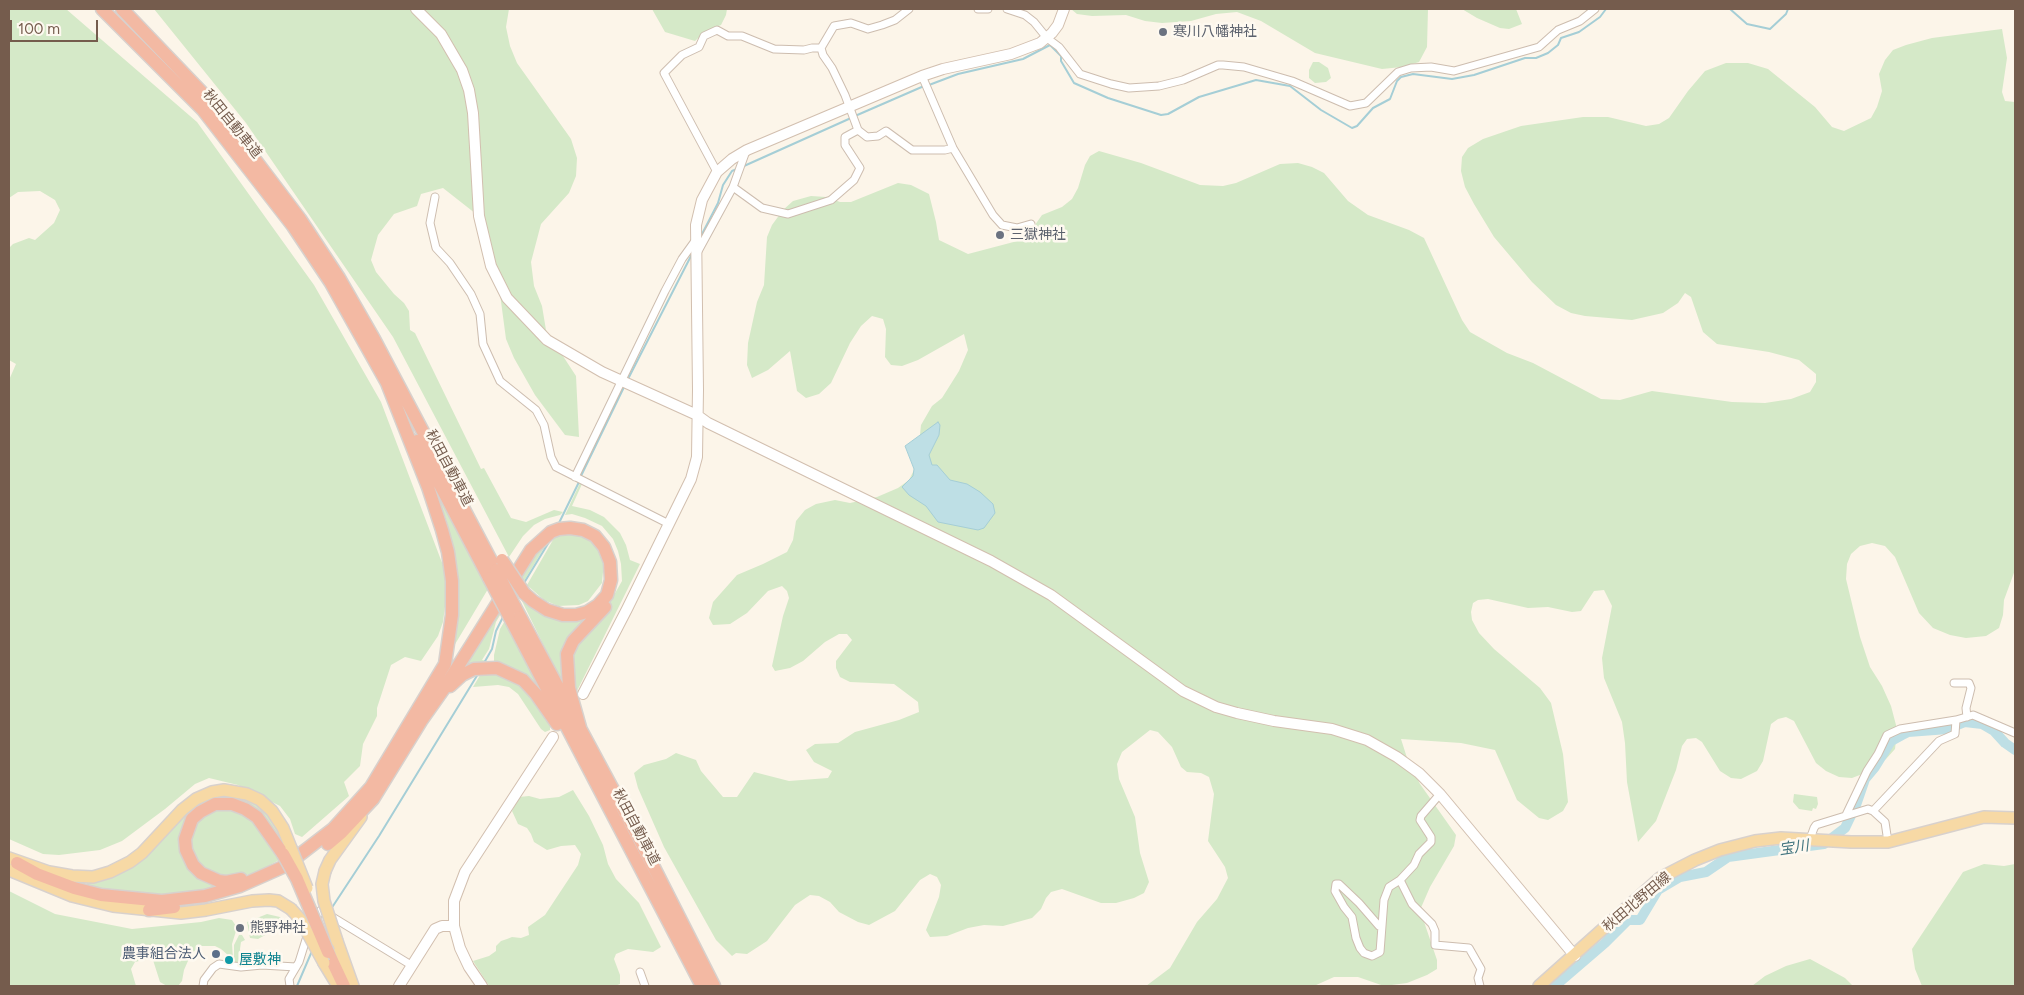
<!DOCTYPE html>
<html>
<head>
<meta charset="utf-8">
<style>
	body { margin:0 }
	#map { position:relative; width:2024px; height:995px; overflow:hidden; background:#fcf5e9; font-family:Figtree,sans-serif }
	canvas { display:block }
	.frame { position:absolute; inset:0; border:10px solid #755c4d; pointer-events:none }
	.scale { position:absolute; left:10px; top:20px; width:88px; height:22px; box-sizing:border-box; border:2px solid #755c4d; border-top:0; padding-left:6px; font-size:15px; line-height:18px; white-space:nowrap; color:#755c4d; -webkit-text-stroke:4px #fef9f0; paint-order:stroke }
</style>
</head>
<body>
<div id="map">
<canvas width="2024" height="995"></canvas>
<div class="frame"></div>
<div class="scale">100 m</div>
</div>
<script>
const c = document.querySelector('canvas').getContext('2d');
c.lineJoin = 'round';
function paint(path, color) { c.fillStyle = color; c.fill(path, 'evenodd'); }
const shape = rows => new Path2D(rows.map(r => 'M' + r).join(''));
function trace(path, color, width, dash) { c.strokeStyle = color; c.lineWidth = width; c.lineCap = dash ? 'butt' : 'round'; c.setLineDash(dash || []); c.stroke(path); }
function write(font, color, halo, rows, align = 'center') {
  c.font = font + ' Figtree,"Noto Sans JP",sans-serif'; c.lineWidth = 5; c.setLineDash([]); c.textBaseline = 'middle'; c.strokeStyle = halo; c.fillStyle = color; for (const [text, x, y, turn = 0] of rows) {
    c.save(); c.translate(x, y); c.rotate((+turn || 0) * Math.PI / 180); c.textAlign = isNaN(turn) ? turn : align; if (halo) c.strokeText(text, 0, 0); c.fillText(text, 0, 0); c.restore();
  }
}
paint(shape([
	[9,9,66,9,197,122,314,285,381,402,444,568,447,591,443,622,438,636,421,661,405,657,391,665,377,708,377,716,363,744,360,766,344,782,349,796,302,837,295,834,290,819,280,806,238,785,209,778,195,784,165,809,122,841,100,850,59,855,43,854,9,839,9,380,16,364,9,360,9,248,13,244,29,238,35,240,54,223,60,210,55,200,40,191,18,192,9,198],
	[154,9,509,9,506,27,510,46,517,63,571,139,577,158,576,176,569,193,541,224,531,262,534,286,542,306,546,330,576,376,579,437,565,435,535,395,514,358,506,339,498,279,485,221,443,188,421,194,417,206,394,214,378,235,371,260,376,272,394,294,404,303,409,311,410,330,415,333,481,469,484,468,511,518,526,522,554,510,563,512,560,515,545,519,534,525,523,536,509,557,393,337,246,123],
	[652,9,727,9,726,15,721,25,706,31,695,41,665,32],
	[1071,9,1428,9,1427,47,1419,62,1402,67,1382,69,1315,53,1261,21,1237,12,1216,14,1191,21,1162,23,1145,21,1126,15,1092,16,1077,14],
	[1462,9,1516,9,1522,24,1509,29,1500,28,1477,18],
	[2002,29,2007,58,2002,92,2005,101,2015,102,2015,570,2004,600,2003,615,1999,628,1986,636,1966,638,1950,635,1933,628,1919,613,1895,557,1885,546,1872,543,1860,546,1851,554,1847,564,1846,579,1860,637,1870,667,1882,686,1891,706,1896,725,1896,740,1895,749,1886,759,1865,773,1852,778,1839,777,1826,771,1816,763,1794,721,1786,717,1778,719,1771,724,1763,761,1757,771,1741,779,1731,778,1720,771,1702,742,1696,738,1687,739,1682,746,1676,770,1656,821,1638,842,1627,782,1625,743,1622,722,1604,678,1602,658,1612,606,1604,590,1594,591,1581,611,1572,612,1548,607,1528,608,1488,599,1478,600,1473,603,1471,612,1472,620,1479,633,1494,649,1540,688,1551,703,1563,754,1568,802,1563,811,1548,820,1539,818,1517,800,1495,750,1461,743,1401,739,1408,761,1420,784,1456,835,1454,846,1430,887,1420,910,1437,960,1437,969,1427,975,1407,983,1384,986,1358,977,1334,977,1314,986,1146,986,1170,968,1197,922,1217,899,1228,878,1225,867,1208,841,1214,794,1209,777,1201,773,1187,772,1181,767,1172,747,1158,732,1150,730,1122,752,1117,764,1119,779,1135,817,1140,853,1149,882,1144,893,1134,898,1116,903,1101,903,1062,889,1051,892,1046,898,1041,909,1032,918,1003,926,984,925,968,928,947,936,930,937,926,930,939,897,941,885,937,877,930,874,920,880,895,911,869,925,858,922,839,912,830,902,819,896,810,895,795,905,767,941,747,954,736,953,732,956,716,940,664,847,638,788,634,773,644,765,666,759,676,753,696,760,701,771,723,797,737,797,754,772,789,781,828,778,832,771,814,762,806,750,815,744,838,743,855,732,899,720,919,712,918,702,894,684,850,682,840,677,836,668,836,661,852,640,847,634,839,634,825,642,803,661,790,668,775,671,772,666,783,616,789,598,787,591,782,586,768,591,747,613,730,624,713,625,709,618,713,602,737,575,763,564,787,552,793,540,796,521,805,510,816,504,835,500,850,503,877,497,898,488,909,480,917,464,921,425,932,406,942,398,959,371,968,350,964,334,918,360,902,366,891,365,885,357,886,329,883,319,872,316,861,326,850,343,831,383,819,394,806,398,797,391,790,351,768,370,752,378,747,365,748,343,757,302,764,285,767,237,772,225,783,210,793,201,811,196,826,197,840,202,851,202,898,183,911,185,929,194,936,222,939,240,968,254,1025,239,1042,215,1062,207,1072,199,1078,188,1085,165,1090,156,1099,151,1141,163,1200,185,1223,186,1236,183,1280,164,1298,163,1312,167,1324,173,1348,201,1368,215,1409,230,1424,238,1462,320,1470,332,1507,353,1533,363,1601,399,1620,400,1652,391,1732,402,1765,403,1791,399,1810,392,1816,382,1816,374,1799,360,1769,352,1717,344,1703,332,1691,297,1685,293,1678,303,1663,313,1632,320,1585,316,1571,313,1556,305,1532,282,1494,237,1474,204,1465,187,1461,171,1462,157,1468,148,1483,139,1521,126,1583,117,1608,117,1646,126,1659,124,1669,118,1688,91,1705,71,1726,63,1748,63,1768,69,1815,107,1832,127,1844,131,1871,118,1877,107,1882,91,1879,74,1885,60,1893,50,1906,45,1932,38],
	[1313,62,1319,62,1328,68,1331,78,1326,82,1315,83,1309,78,1309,70],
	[430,478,488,589,451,651,459,603,457,577,454,550,446,519],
	[580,483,582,484,572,506,590,510,604,517,620,533,626,545,630,560,640,564,576,693,572,658,575,647,606,609,622,581,621,564,618,551,613,539,602,526,585,518,572,514,565,515],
	[557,533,581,534,594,543,604,561,602,583,588,601,579,605,558,606,544,600,527,585],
	[552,535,524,581,518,574],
	[520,597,548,614,596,607,576,632,563,678,560,679],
	[499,606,502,612,496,622,489,649,482,660,494,662,494,655,500,629,506,619,557,715,516,672,456,673],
	[482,672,491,672,527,688,550,725,550,730,545,732,541,729,518,694,509,687,498,685,473,687],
	[573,790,589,816,603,845,608,864,616,879,639,903,661,947,653,952,628,949,616,954,614,959,620,975,620,984,615,986,489,986,473,961,489,956,496,951,496,946,501,941,507,939,512,937,521,938,529,935,528,927,545,915,578,865,581,854,575,845,561,846,547,850,534,842,531,834,527,828,518,824,512,811,519,797,529,796,540,799,559,797],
	[230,793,261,805,275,822,288,848,286,850,266,821,227,800,183,827,191,867,233,885,167,896,86,888,87,880,105,878,203,799],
	[1794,794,1817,797,1818,804,1816,809,1813,808,1812,811,1799,809,1793,802],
	[224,807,245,813,283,858,255,873,233,878,214,877,191,856,190,830,202,813],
	[1984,864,2004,866,2015,864,2015,986,1922,986,1915,969,1912,949,1963,872],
	[9,891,55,914,132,929,201,922,219,918,232,920,236,926,236,931,232,944,233,959,232,961,230,960,229,956,221,949,215,946,200,946,191,954,184,970,182,981,178,986,167,986,160,982,153,960,147,959,135,962,131,969,136,986,9,986],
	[267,914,280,917,285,922,283,925,258,939,250,938,247,922],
	[239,935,242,935,245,940,241,942,240,949,242,965,236,963,234,960,234,945],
	[1810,959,1845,978,1853,986,1752,986,1765,976,1786,966]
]), '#d5e9c8');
const water = shape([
	[938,422,940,425,939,435,929,455,932,465,937,465,950,480,967,484,980,492,993,504,995,513,984,528,978,530,938,522,926,506,909,495,902,487,913,476,914,469,905,446,938,422]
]);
paint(water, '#bedfe5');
trace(water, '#a5ced6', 1);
trace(shape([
	[1730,9,1747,24,1770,29,1786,14,1788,9],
	[929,85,958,74,1023,59,1050,45,1061,56,1061,61,1074,83,1108,98,1161,115,1168,114,1199,97,1256,80,1290,86,1321,110,1352,128,1357,126,1373,108,1390,99,1397,81,1401,77,1413,74,1452,79,1474,75,1525,58,1536,58,1548,53,1558,45,1561,38,1579,32,1600,17,1606,9],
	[855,116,924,86],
	[744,166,851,118],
	[701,236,718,203,723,185,732,171,737,169],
	[628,379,692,254],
	[580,478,625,385],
	[558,525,579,482],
	[524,583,549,542],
	[484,663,492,649,496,631,504,615],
	[331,909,379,836,478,674],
	[297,986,312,951]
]), '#a5ced6', 2);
trace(shape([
	[1555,986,1605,943,1628,920,1640,920,1658,890,1680,877,1706,872,1728,857,1824,844,1845,828,1856,805,1865,779,1875,767,1891,741,1902,735,1908,732,1948,729,1965,722,1982,724,1994,731,2005,743,2015,750]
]), '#bedfe5', 10);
const street = shape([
	[978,9,988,9],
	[1007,9,1025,15,1034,22,1047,38,1059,47,1080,74,1111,84,1129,88,1159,86,1183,80,1218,65,1223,65,1244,67,1292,81,1350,106,1366,103,1398,72,1411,68,1431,67,1454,71,1539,47,1558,30,1580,21,1595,9],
	[922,76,953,148,993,215,1002,225,1017,228,1031,224],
	[858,130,845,95,832,68,823,55,821,48,834,26,851,23,868,29,882,25,895,20,909,9],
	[717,172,664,73,682,55,699,47,704,36,717,30,728,36,742,36,774,49,804,50,812,48,821,48],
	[733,187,762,208,788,214,831,200,854,180,860,168,845,145,845,137,858,130,867,137,878,136,886,131,912,150,945,150,953,148],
	[435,197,430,223,436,248,450,263,471,294,480,314,483,344,500,381,536,410,544,425,551,457,556,467,669,524],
	[697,253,733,187,746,151],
	[575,477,665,291,682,259,695,241],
	[1954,683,1969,683,1971,688,1966,708,1967,717],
	[1440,794,1421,816,1420,820,1431,837,1431,842,1419,854,1414,865,1400,880,1412,904,1432,924,1435,931,1435,945,1469,948,1481,969,1478,978,1480,986],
	[1873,811,1885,822,1888,842],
	[1846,815,1867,771,1878,754,1887,735,1900,729,1956,720],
	[1810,839,1814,828,1816,825,1868,809,1873,811,1939,741,1955,734,1956,720,1973,715,2015,733],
	[314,922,321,910,411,965],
	[1381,926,1379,926,1359,903,1339,884,1336,884,1335,891,1344,907,1352,917,1356,938,1360,948,1364,953,1372,956,1380,952,1384,900,1389,887,1400,880],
	[640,972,645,986],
	[203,986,204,980,213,968,219,964,241,967,262,965,296,967],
	[290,986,289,979,299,962,308,933]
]);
const secondary = shape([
	[416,9,441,34,462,70,469,90,473,113,479,216,491,266,507,298,547,340,602,372,697,415,708,423,991,561,1051,595,1183,691,1216,707,1237,713,1274,721,1332,729,1367,740,1397,757,1419,773,1440,794,1575,956],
	[583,694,627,609,691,479,697,457,698,390,696,225,702,200,717,172,732,159,747,150,922,76,943,69,1011,54,1040,43,1052,33,1058,25,1064,9],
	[399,986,435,929,442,926,454,926],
	[482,986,469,967,460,948,454,926,454,901,465,872,553,737]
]);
const primary = shape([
	[9,858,49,872,72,876,93,877,110,872,130,862,142,853,182,810,196,799,212,792,224,790,247,794,260,800,272,811,283,828,291,848],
	[9,870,72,896,113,906,181,913,206,910,252,901,269,900,278,901,291,909],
	[325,871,330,860,361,817],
	[337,941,353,986],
	[324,963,338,986],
	[1539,986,1660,878,1695,860,1720,850,1755,841,1781,838,1851,842,1888,842,1984,817,2015,818]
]);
const highway = shape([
	[102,9,203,110,293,226,331,283,391,390],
	[122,9,212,103,300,219,339,278,374,339,496,570],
	[417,441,489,578],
	[515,607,640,840,714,986],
	[509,616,702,986],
	[450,686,462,675,474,669,497,668,523,680,536,694,557,724],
	[581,731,569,688,567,654,573,641,605,607],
	[328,844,341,833,373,799,421,721,445,687,531,550,551,532,559,529,570,528,583,530,595,536,604,547,610,562,611,580,607,595,598,605,587,612,576,615,563,615,547,610,533,601,524,593],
	[17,863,37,874,74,888,101,895,162,901,205,896,240,886,285,866,333,829,371,787,445,664,452,615,452,581,448,552,442,530,428,487,387,383],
	[241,879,226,882,219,881,201,873,193,865,186,850,185,839,192,819,200,812,215,804,232,804,245,809,257,817,283,854],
	[149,910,174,907],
	[328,952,344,986]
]);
trace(street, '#cdbdaf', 9);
trace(secondary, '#d2bfaf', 12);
trace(primary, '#d8d1cd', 14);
trace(highway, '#d8d1cd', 15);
trace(street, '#fff', 7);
trace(secondary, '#fff', 10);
trace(primary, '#f7d9a5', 11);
trace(highway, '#f3b9a3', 12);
const primaryBridge = shape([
	[291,848,307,888],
	[325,871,322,884,324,901,337,941],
	[291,909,300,919,324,963]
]);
const highwayBridge = shape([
	[502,560,524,593],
	[496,570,515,607],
	[489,578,509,616],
	[283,854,297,879,328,952]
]);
trace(primaryBridge, '#d8d1cd', 14, []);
trace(highwayBridge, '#d8d1cd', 15, []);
trace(primaryBridge, '#f7d9a5', 11);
trace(highwayBridge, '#f3b9a3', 12);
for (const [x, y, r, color] of [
	[1163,32,5,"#6b7280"],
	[1000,235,5,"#6b7280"],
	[240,928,5,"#6b7280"],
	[216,954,5,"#5c6f8a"],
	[229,960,5,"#0f9aa8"]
]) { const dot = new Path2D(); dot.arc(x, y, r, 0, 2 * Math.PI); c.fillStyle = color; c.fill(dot); trace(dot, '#fef9f0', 2); }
write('14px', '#5b616d', '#fef9f0', [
	["寒川八幡神社",1173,32],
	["三獄神社",1010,235],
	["熊野神社",250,928]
], 'left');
write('14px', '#755c4d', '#fef9f0', [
	["秋田自動車道",232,124,51],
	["秋田自動車道",449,468,62],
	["秋田自動車道",636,827,62],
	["秋田北野田線",1637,902,-40]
]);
write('14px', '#4e5e75', '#fef9f0', [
	["農事組合法人",206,954]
], 'right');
write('14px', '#0d838f', '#fef9f0', [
	["屋敷神",239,960]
], 'left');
write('italic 15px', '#447680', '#fef9f0', [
	["宝川",1794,848,-8]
]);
</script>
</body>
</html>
